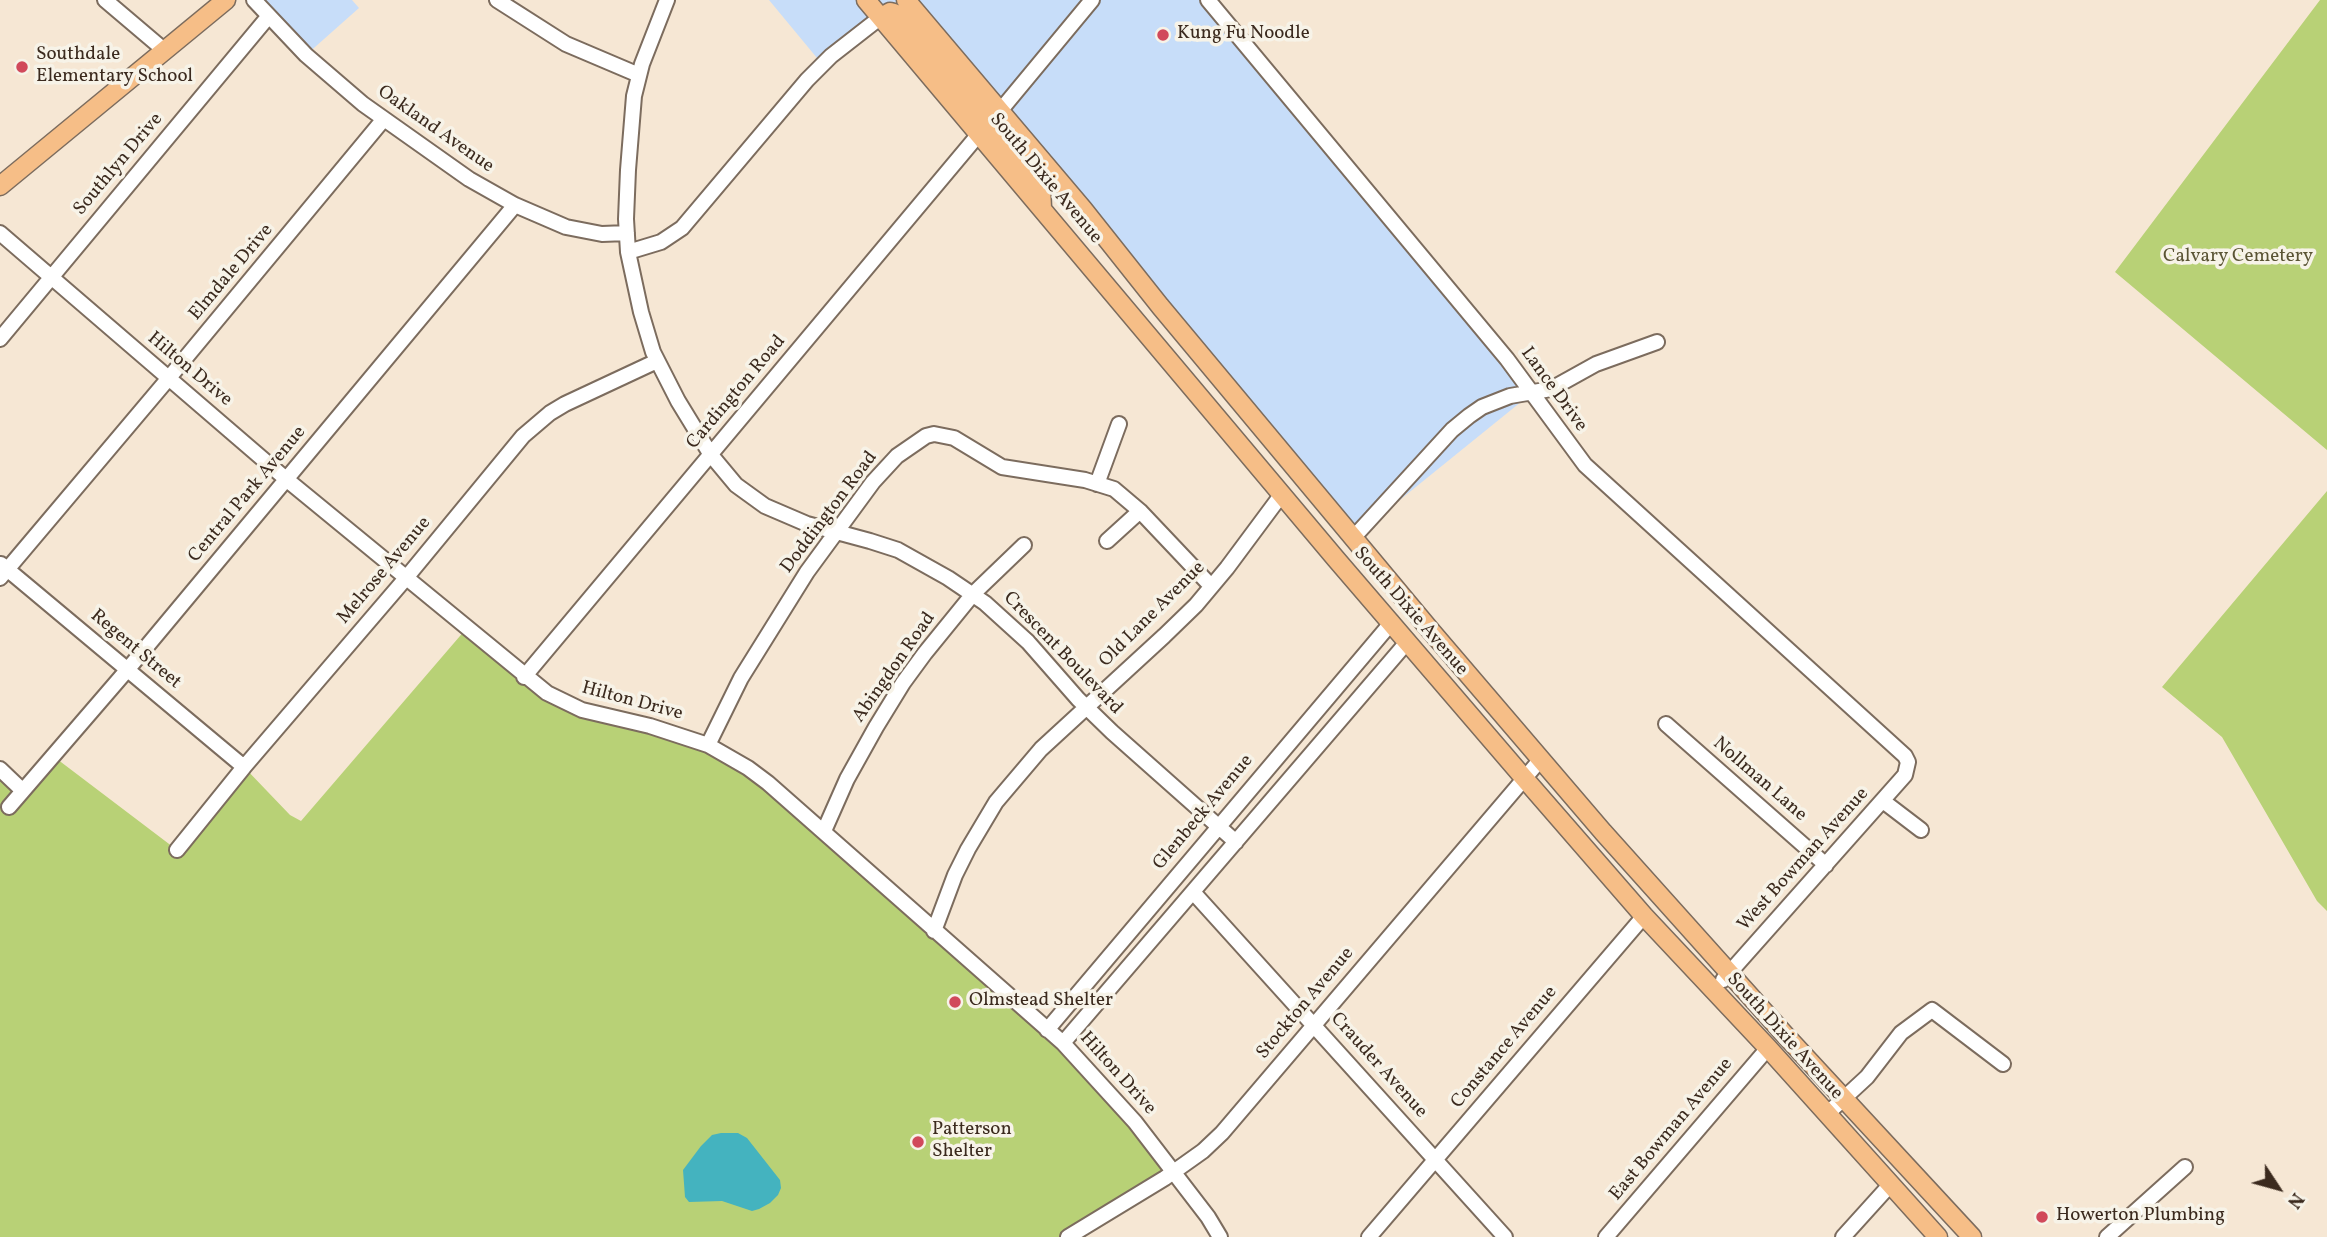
<!DOCTYPE html>
<html>
<head>
<meta charset="utf-8">
<style>
	body { margin:0 }
	#map { position:relative; width:2327px; height:1237px; overflow:hidden; background:#f6e7d4; font-family:Vollkorn,serif }
	canvas { display:block }
	.north { position:absolute; left:2243px; top:1153px; width:70px; height:70px; -webkit-text-stroke:5px #f7f3e8; paint-order:stroke; rotate:126deg; font-size:19px; font-weight:700; line-height:28px; text-align:center; color:#3b2a1e }
	.north::after { content:''; display:block; margin:auto; width:24px; height:32px; background:#3b2a1e; clip-path:polygon(50% 0,100% 100%,50% 72%,0 100%) }
</style>
</head>
<body>
<div id="map">
<canvas width="2327" height="1237"></canvas>
<div class="north">N</div>
</div>
<script>
const c = document.querySelector('canvas').getContext('2d');
c.lineJoin = 'round';
function paint(path, color) { c.fillStyle = color; c.fill(path, 'evenodd'); }
const shape = rows => new Path2D(rows.map(r => 'M' + r).join(''));
function trace(path, color, width, dash) { c.strokeStyle = color; c.lineWidth = width; c.lineCap = dash ? 'butt' : 'round'; c.setLineDash(dash || []); c.stroke(path); }
function write(font, color, halo, rows, align = 'center') {
  c.font = font + ' Vollkorn,serif'; c.lineWidth = 7; c.setLineDash([]); c.textBaseline = 'middle'; c.strokeStyle = halo; c.fillStyle = color; for (const [text, x, y, turn = 0] of rows) {
    c.save(); c.translate(x, y); c.rotate((+turn || 0) * Math.PI / 180); c.textAlign = isNaN(turn) ? turn : align; if (halo) c.strokeText(text, 0, 0); c.fillText(text, 0, 0); c.restore();
  }
}
paint(shape([
	[256,0,352,0,359,8,306,55],
	[769,0,898,0,822,64],
	[906,0,1206,0,1532,393,1354,537]
]), '#c7ddf9');
paint(shape([
	[2320,0,2327,0,2327,450,2115,272],
	[2327,491,2327,911,2317,901,2222,737,2162,687],
	[466,629,547,693,727,755,1063,1043,1173,1172,1068,1237,0,1237,0,769,22,790,53,756,177,850,244,767,290,815,301,821]
]), '#b8d176');
paint(shape([
	[721,1133,738,1133,747,1138,780,1180,781,1188,778,1195,770,1203,759,1209,752,1211,722,1201,689,1202,685,1197,683,1170,701,1146,712,1135]
]), '#44b3bf');
const minor = shape([
	[105,0,164,50],
	[254,0,306,55,363,104,469,179,515,205,566,227,602,234,627,233],
	[497,0,566,44,639,75],
	[667,0,642,64,634,96,628,170,626,219,628,252,641,312,653,352,678,401,711,455,736,485,765,506,807,524,870,541,898,550,948,578,985,603,1028,642,1078,699,1112,732,1236,842],
	[1208,0,1507,359,1585,465,1905,756,1908,762,1905,775,1723,980],
	[995,117,1092,0],
	[0,233,286,479,547,693,582,710,650,726,708,745,748,768,768,783,1063,1043,1135,1122,1208,1217,1220,1237],
	[628,252,661,242,682,228,807,80,831,56,881,17],
	[0,339,268,17],
	[1097,484,1119,424],
	[1354,537,1452,430,1469,416,1482,407,1510,396,1551,389,1596,364,1657,342],
	[1107,541,1140,511],
	[1,564,244,767],
	[0,578,168,379,383,120],
	[524,677,979,134],
	[1666,724,1826,865],
	[708,745,741,678,807,572,873,482,897,456,926,436,934,434,954,438,1002,467,1085,480,1114,489,1140,511,1211,586],
	[0,769,22,790],
	[1883,801,1921,830],
	[9,807,128,669,515,205],
	[824,831,847,779,876,727,903,683,925,653,973,594,1024,545],
	[177,850,244,767,406,578,523,436,550,413,565,404,657,361],
	[1193,892,1505,1237],
	[934,931,955,875,968,849,996,802,1041,749,1164,636,1196,605,1227,568,1282,494],
	[1047,1030,1392,622],
	[1063,1043,1408,641],
	[1827,1114,1867,1077,1901,1033,1932,1010,2003,1064],
	[1068,1237,1165,1178,1203,1151,1222,1133,1541,759],
	[1369,1237,1644,916],
	[1606,1237,1768,1048],
	[1843,1237,1890,1185],
	[2107,1237,2185,1167]
]);
const major = shape([
	[866,0,1336,559,1524,778,1644,916,1768,1048,1938,1237],
	[906,0,1083,209,1160,306,1431,631,1603,832,1785,1035,1972,1237],
	[881,17,890,12,894,13,920,41,946,51],
	[914,53,931,59,952,75,1031,169,1041,187,1042,208],
	[0,186,226,0]
]);
trace(minor, '#7c6c5e', 18);
trace(major, '#7c6c5e', 21);
trace(minor, '#fff', 14);
trace(major, '#f6be87', 18);
for (const [x, y, r, color] of [
	[1163,35,7,"#d1495b"],
	[22,67,7,"#d1495b"],
	[955,1002,7,"#d1495b"],
	[918,1142,7,"#d1495b"],
	[2042,1217,7,"#d1495b"]
]) { const dot = new Path2D(); dot.arc(x, y, r, 0, 2 * Math.PI); c.fillStyle = color; c.fill(dot); trace(dot, '#f7f3e8', 2.5); }
write('19px', '#3b2a1e', '#f7f3e8', [
	["Kung Fu Noodle",1177,35],
	["Southdale",36,56],
	["Elementary School",36,78],
	["Olmstead Shelter",969,1002],
	["Patterson",932,1131],
	["Shelter",932,1153],
	["Howerton Plumbing",2056,1217]
], 'left');
write('19px', '#3b2a1e', '#f7f3e8', [
	["Oakland Avenue",435,130,35],
	["Southlyn Drive",119,165,-50],
	["South Dixie Avenue",1045,179,50],
	["Elmdale Drive",232,273,-50],
	["Hilton Drive",189,370,40],
	["Lance Drive",1553,390,54],
	["Cardington Road",737,393,-50],
	["Central Park Avenue",248,495,-50],
	["Doddington Road",830,513,-53],
	["Melrose Avenue",385,571,-50],
	["South Dixie Avenue",1410,612,49],
	["Old Lane Avenue",1153,615,-45],
	["Regent Street",135,650,40],
	["Crescent Boulevard",1062,654,46],
	["Abingdon Road",895,668,-55],
	["Hilton Drive",632,702,15],
	["Nollman Lane",1759,780,41],
	["Glenbeck Avenue",1204,813,-50],
	["West Bowman Avenue",1804,860,-48],
	["Stockton Avenue",1306,1004,-50],
	["South Dixie Avenue",1784,1037,48],
	["Constance Avenue",1505,1048,-50],
	["Crauder Avenue",1378,1066,48],
	["Hilton Drive",1117,1074,48],
	["East Bowman Avenue",1672,1130,-50]
]);
write('19px', '#5a5434', '#f7f3e8', [
	["Calvary Cemetery",2238,258]
]);
</script>
</body>
</html>
